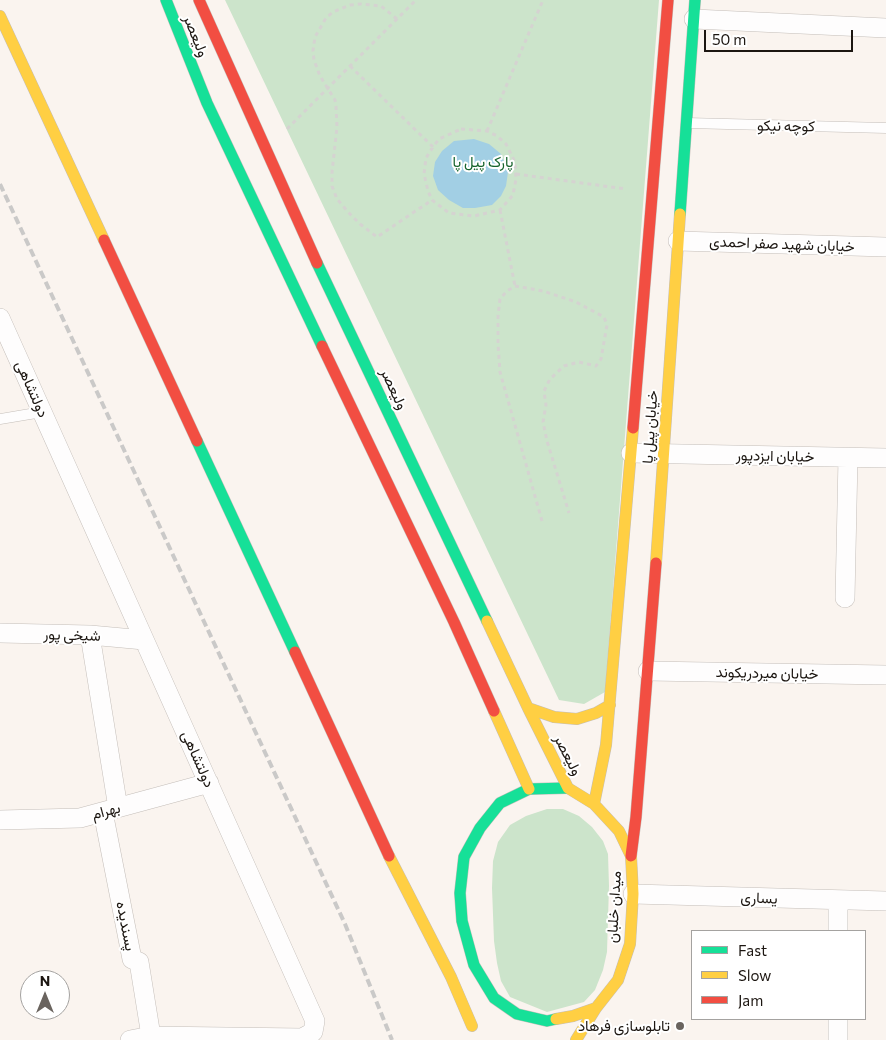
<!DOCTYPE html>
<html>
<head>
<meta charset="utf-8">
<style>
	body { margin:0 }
	#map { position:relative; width:886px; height:1040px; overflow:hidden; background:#faf4ef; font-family:Commissioner,sans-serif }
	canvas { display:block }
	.legend { position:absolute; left:691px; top:930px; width:175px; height:90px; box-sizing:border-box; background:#fff; border:1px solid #a4a2a0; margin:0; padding:6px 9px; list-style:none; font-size:15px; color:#1c1611 }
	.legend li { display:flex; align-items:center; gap:10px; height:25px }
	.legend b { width:25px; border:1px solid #a4a2a0 }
	.north { position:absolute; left:20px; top:970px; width:50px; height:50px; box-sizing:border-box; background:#fff; border:1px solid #a4a2a0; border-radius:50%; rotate:0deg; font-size:14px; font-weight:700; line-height:20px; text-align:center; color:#1c1611 }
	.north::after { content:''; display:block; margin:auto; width:18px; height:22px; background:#6a645f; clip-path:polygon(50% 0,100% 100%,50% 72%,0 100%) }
	.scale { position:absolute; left:704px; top:30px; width:149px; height:22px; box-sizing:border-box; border:2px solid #1c1611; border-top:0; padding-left:6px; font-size:15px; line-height:18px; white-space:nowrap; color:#1c1611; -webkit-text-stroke:4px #fff; paint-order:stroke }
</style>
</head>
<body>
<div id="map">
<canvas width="886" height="1040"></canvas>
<ul class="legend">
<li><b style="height:6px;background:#16e098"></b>Fast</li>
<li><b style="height:6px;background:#ffcf43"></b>Slow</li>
<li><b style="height:6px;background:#f24e42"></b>Jam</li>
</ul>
<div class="north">N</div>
<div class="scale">50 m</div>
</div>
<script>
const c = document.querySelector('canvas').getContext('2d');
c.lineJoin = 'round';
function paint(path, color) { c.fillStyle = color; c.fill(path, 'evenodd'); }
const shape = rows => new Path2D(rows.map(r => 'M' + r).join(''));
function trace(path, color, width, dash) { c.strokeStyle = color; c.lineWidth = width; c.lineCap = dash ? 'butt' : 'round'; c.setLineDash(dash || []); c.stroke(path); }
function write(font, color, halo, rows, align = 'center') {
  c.font = font + ' Commissioner,Vazirmatn,sans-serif'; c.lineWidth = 4; c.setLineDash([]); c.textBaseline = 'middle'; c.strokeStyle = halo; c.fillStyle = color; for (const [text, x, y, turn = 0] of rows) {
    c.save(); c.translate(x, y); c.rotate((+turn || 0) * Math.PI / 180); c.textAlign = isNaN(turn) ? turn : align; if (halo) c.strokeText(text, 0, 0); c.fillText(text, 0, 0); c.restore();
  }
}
paint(shape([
	[225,0,659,0,605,692,584,704,559,700],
	[547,809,563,809,579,816,592,827,603,841,608,854,609,886,607,952,603,970,595,990,584,1002,547,1012,510,997,501,981,497,963,494,941,492,888,493,861,498,842,510,825,526,816]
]), '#cce4cb');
paint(shape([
	[474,139,489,144,501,154,508,172,506,186,501,196,492,205,475,208,463,208,449,200,438,190,433,176,435,162,442,151,454,141]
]), '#a2cfe4');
const lane = shape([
	[687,123,886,128],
	[0,419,42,412]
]);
const street = shape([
	[694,19,886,28],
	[678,241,886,247],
	[0,318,315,1021,313,1032,302,1038,151,1036,130,1040],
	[631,453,886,458],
	[845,598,848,458],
	[0,633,90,635,144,640],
	[90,635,118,808],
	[648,671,886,675],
	[103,812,132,959,139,962,151,1036],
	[0,820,80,818,209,783],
	[633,894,886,901],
	[838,900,838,931],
	[838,1019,838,1040]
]);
const fast = shape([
	[166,0,207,103,322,346],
	[680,214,695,0],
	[317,263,487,621],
	[197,441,295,652],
	[556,1019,547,1021,517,1014,494,998,474,965,462,921,460,893,464,857,480,828,500,803,529,789,568,788]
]);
const slow = shape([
	[0,16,104,240],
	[656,563,680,214],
	[487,621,528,708,568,788],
	[528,708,554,717,577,719,596,713,610,705],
	[494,711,529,789],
	[594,804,606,745,633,428],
	[389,856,451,977,472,1026],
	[556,1019,573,1016,596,1008,618,980,630,944,633,894,631,856,619,831,594,804,568,788],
	[576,1040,596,1008]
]);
const jam = shape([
	[199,0,317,263],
	[104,240,197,441],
	[322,346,454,622,494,711],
	[633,428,668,0],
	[295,652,389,856],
	[631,856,636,817,656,563]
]);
trace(lane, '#c4beb9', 11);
trace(street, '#c4beb9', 20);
trace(fast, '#c4beb9', 12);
trace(slow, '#c4beb9', 12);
trace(jam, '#c4beb9', 12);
trace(shape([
	[397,19,381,6,361,4,350,5,333,12,326,18,315,37,313,51,314,60,320,76,335,100,336,107,337,127,332,172,332,186,337,199,350,214,360,224,377,237,432,200],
	[350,66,433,147],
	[287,129,416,0],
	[461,129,487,131,497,136,506,144,515,162,516,179,513,195,500,210,474,216,449,213,432,200,428,191,424,174,426,158,433,147,439,139,461,129],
	[487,131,543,0],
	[516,174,626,189],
	[500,210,515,286],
	[542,521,500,372,498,344,498,316,500,299,507,291,515,286,543,291,576,302,604,317,607,325,601,359,596,366,579,362,564,366,550,379,544,391,546,405,543,422,547,441,569,513]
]), '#d5d3d1', 3, [4, 4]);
trace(lane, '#fefdfd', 10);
trace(street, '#fefdfd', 19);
trace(fast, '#16e098', 11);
trace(slow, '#ffcf43', 11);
trace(jam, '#f24e42', 11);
trace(shape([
	[0,184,345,924,392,1040]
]), '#cac9c8', 4, [8, 4]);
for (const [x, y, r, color] of [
	[680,1026,5,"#6a645f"]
]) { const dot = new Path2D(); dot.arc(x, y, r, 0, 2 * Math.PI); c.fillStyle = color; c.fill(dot); trace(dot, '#fff', 2); }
write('15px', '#1c1611', '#fff', [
	["ولیعصر",196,36,68],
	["کوچه نیکو",786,126,1],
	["خیابان شهید صفر احمدی",782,244,2],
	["دولتشاهی",32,389,66],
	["ولیعصر",394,389,65],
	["خیابان پیل پا",650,427,-86],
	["خیابان ایزدپور",775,456,1],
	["شیخی پور",72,635,2],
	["خیابان میردریکوند",767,673,1],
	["ولیعصر",568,755,63],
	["دولتشاهی",198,759,66],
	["بهرام",106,811,-15],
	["یساری",759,898,2],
	["میدان خلبان",614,907,-87],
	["پسندیده",126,926,79]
]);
write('15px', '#17642d', '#fff', [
	["پارک پیل پا",483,162]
]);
write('15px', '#1c1611', '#fff', [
	["تابلوسازی فرهاد",670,1026]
], 'right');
</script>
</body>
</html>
